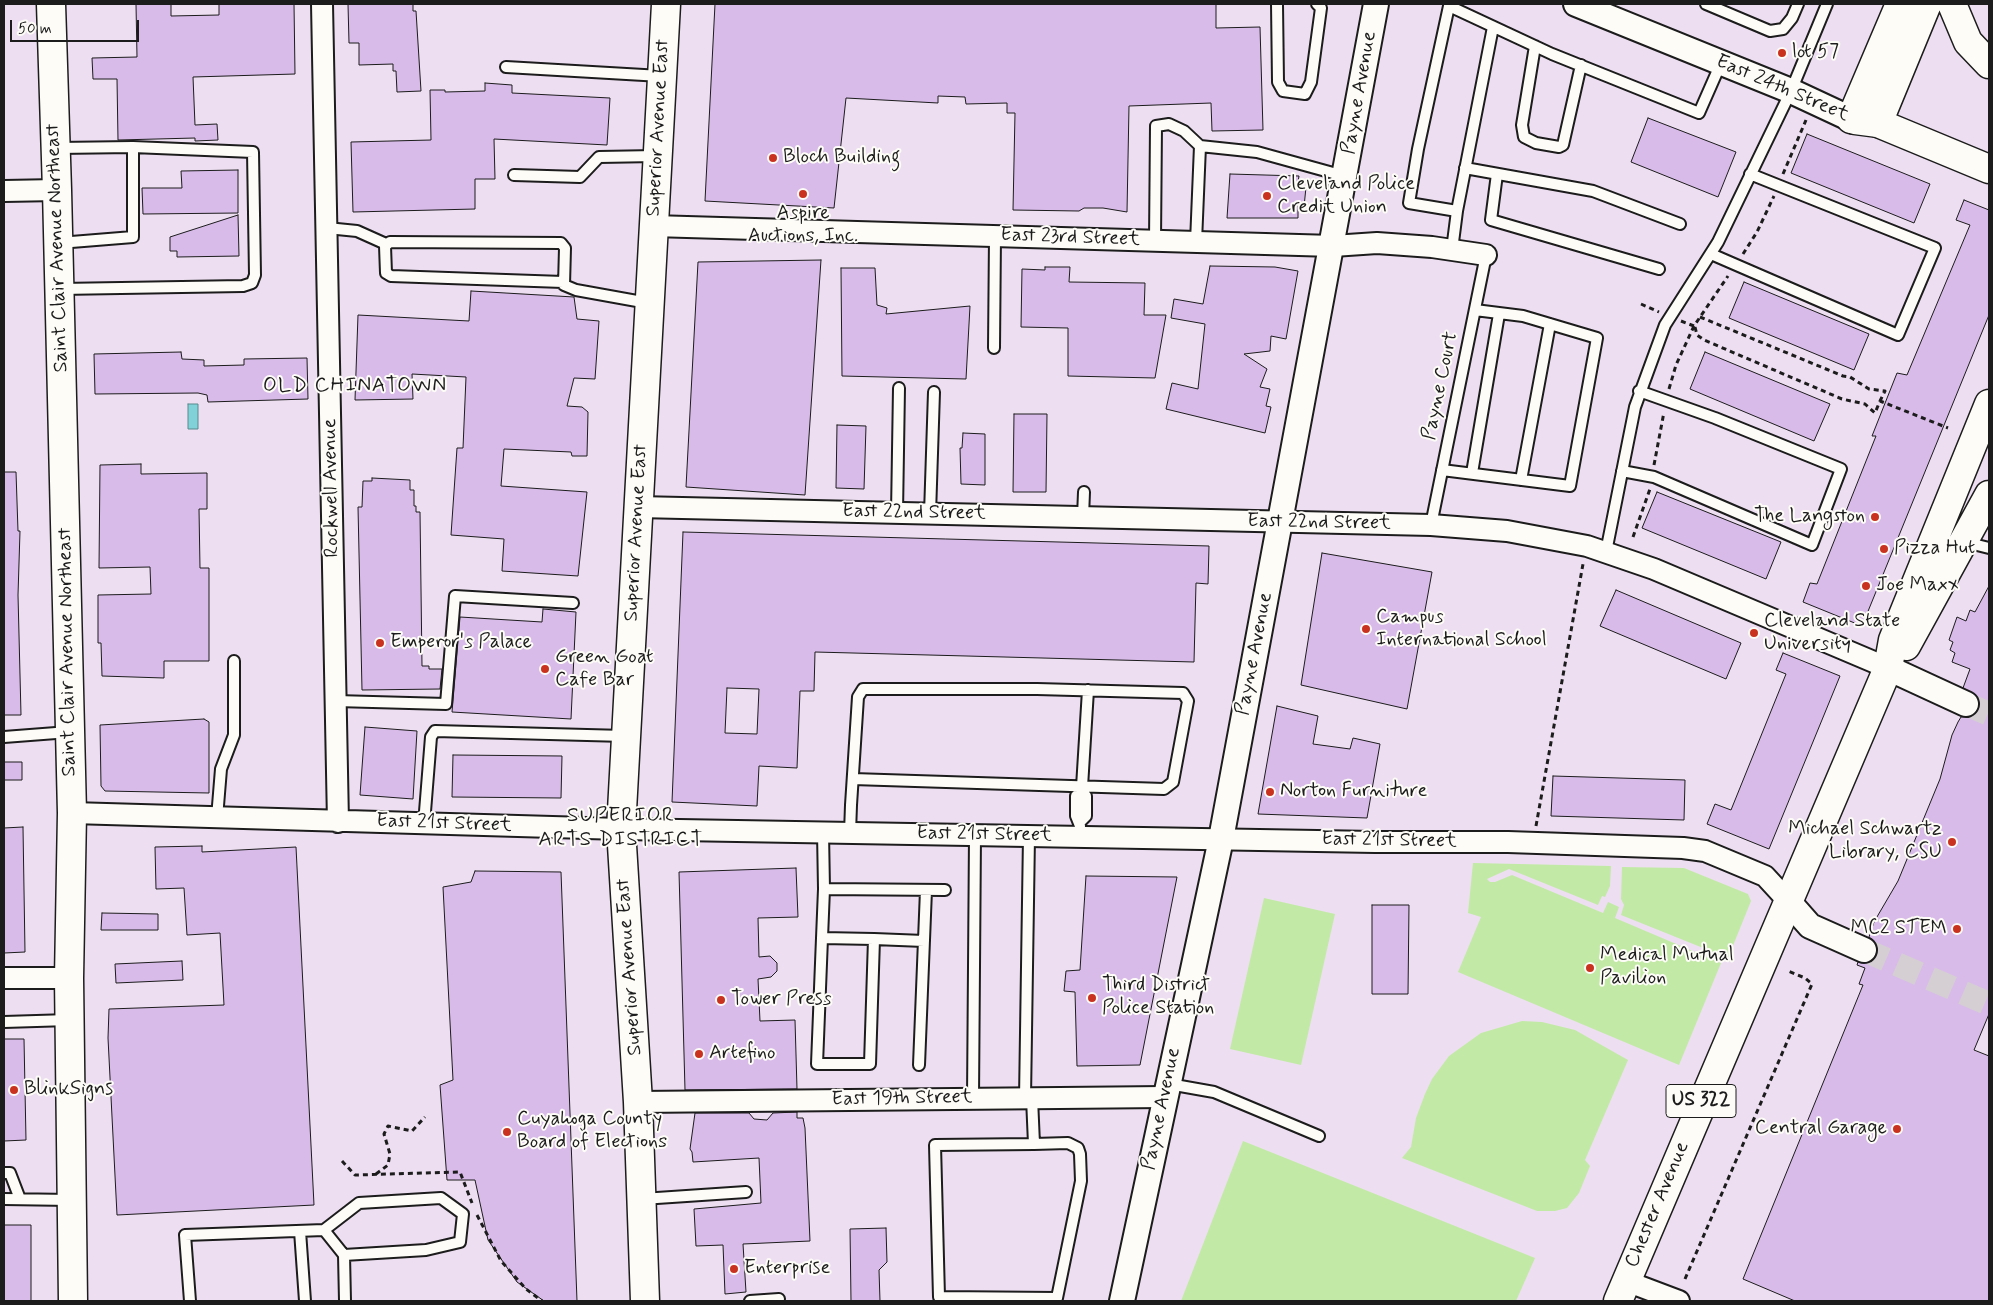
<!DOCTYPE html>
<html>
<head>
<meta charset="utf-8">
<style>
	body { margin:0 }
	#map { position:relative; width:1993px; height:1305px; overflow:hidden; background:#f6eff4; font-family:Mynerve,sans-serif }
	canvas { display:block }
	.frame { position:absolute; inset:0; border:5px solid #1c1c1c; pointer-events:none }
	.scale { position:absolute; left:10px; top:20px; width:129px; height:22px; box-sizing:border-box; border:2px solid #1c1c1c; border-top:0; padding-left:6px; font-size:15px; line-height:18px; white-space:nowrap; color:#1c1c1c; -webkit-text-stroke:4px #fdfcf7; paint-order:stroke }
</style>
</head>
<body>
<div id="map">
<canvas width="1993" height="1305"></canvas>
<div class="frame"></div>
<div class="scale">50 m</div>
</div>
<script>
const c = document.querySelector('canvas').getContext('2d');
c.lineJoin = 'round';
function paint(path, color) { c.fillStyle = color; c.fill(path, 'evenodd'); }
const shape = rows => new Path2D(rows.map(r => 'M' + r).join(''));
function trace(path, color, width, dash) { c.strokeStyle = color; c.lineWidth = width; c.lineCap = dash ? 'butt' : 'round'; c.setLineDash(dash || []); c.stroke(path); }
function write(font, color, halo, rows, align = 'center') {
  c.font = font + ' Mynerve,sans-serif'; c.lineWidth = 4; c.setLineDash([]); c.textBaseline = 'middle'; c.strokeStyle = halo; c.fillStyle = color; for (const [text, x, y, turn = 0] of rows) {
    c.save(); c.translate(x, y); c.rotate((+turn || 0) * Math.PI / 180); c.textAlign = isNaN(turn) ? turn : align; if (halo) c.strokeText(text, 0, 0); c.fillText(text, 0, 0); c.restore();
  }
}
paint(shape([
	[4,4,1989,4,1989,1301,4,1301]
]), '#eddff1');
paint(shape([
	[1473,863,1611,866,1610,886,1605,897,1602,896,1598,905,1509,869,1487,879,1490,882,1495,882,1512,875,1603,913,1608,902,1619,907,1615,918,1721,963,1679,1065,1458,972,1481,917,1468,913],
	[1622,867,1684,868,1748,894,1751,901,1728,958,1621,915,1624,905,1621,899],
	[1264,898,1335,914,1301,1065,1230,1049],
	[1522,1021,1542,1022,1575,1030,1628,1060,1585,1160,1590,1166,1579,1193,1567,1208,1555,1211,1537,1211,1402,1158,1411,1147,1416,1118,1425,1094,1432,1079,1449,1056,1481,1033],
	[1243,1141,1535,1258,1516,1301,1181,1301]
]), '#c2eaa6');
const water = shape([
	[188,404,198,404,198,429,188,429,188,404]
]);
paint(water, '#81d2d8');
trace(water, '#59898d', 1);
const building = shape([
	[136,4,171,4,171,16,219,15,219,4,294,4,295,74,193,77,195,125,217,124,218,140,195,141,195,138,118,140,117,79,93,79,92,58,137,57,136,4],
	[348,4,413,4,413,11,416,11,421,91,397,92,396,71,393,71,393,64,359,65,359,43,349,43,348,4],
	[715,4,1216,4,1216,28,1260,27,1263,130,1212,131,1211,103,1129,106,1127,212,1103,208,1084,208,1079,211,1013,210,1015,113,1007,113,1007,103,966,104,965,97,938,96,938,103,846,98,834,208,705,201,715,4],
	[485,83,512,85,512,93,610,98,607,145,494,139,495,179,475,179,475,209,353,212,351,142,431,140,430,90,445,90,445,92,485,91,485,83],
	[1648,118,1736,152,1718,197,1631,162,1648,118],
	[1807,134,1930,184,1914,223,1791,173,1807,134],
	[238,170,238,213,143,214,142,188,182,188,181,171,238,170],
	[1230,174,1299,176,1297,189,1306,187,1304,207,1298,204,1298,218,1227,218,1230,174],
	[1964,200,1989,210,1989,315,1862,626,1803,602,1810,583,1817,584,1876,436,1872,436,1897,373,1907,375,1970,225,1956,220,1964,200],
	[238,215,239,256,177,257,177,251,170,251,170,237,238,215],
	[821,260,805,495,686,487,698,262,821,260],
	[1210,266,1275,267,1298,271,1286,339,1271,336,1270,351,1244,354,1267,369,1260,387,1270,389,1266,406,1271,407,1265,433,1166,409,1172,383,1198,389,1205,324,1171,318,1174,299,1203,304,1210,266],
	[1045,267,1070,267,1069,282,1145,283,1144,315,1166,315,1155,378,1068,376,1068,328,1021,327,1022,269,1045,270,1045,267],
	[841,268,875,268,877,305,887,308,886,314,970,306,966,379,842,376,841,268],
	[1744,282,1869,334,1854,370,1729,318,1744,282],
	[471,291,574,297,577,319,599,321,595,379,574,378,567,406,582,407,588,412,587,456,572,456,571,452,504,449,501,486,587,492,578,576,502,571,504,539,451,535,457,448,463,448,466,377,412,374,413,399,355,400,358,315,469,321,471,291],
	[181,352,182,359,204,360,204,366,244,365,244,359,307,358,308,399,208,402,207,395,198,393,95,394,94,354,181,352],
	[1705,352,1830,404,1814,441,1690,389,1705,352],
	[1014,414,1047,414,1046,492,1013,492,1014,414],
	[837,425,866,426,864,489,836,488,837,425],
	[963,433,985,434,985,485,961,484,960,448,962,448,963,433],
	[141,464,141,474,207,473,207,509,199,509,200,568,209,568,209,661,164,661,164,678,102,676,101,643,98,643,98,595,151,594,150,567,99,568,100,465,141,464],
	[4,472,16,472,18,531,20,531,18,595,21,715,4,715,4,472],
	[372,478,410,480,410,490,414,490,414,506,416,506,416,512,420,512,422,666,429,666,429,669,442,669,440,689,362,690,358,507,362,507,363,481,372,481,372,478],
	[1657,492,1781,542,1766,579,1642,528,1657,492],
	[683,532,1209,546,1208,584,1196,583,1194,662,815,652,814,691,800,691,797,768,759,766,757,806,672,802,683,532],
	[727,688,759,689,757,734,725,733,727,688],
	[1322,553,1432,572,1407,709,1301,685,1322,553],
	[1989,586,1989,1014,1974,1050,1989,1056,1989,1301,1795,1301,1743,1279,1863,985,1859,984,1865,968,1857,965,1858,962,1872,961,1877,955,1875,942,1869,937,1874,922,1898,881,1940,779,1952,735,1958,722,1961,717,1974,715,1979,709,1977,696,1963,688,1970,669,1952,662,1955,653,1950,650,1953,642,1949,640,1957,617,1966,621,1970,610,1975,612,1989,586],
	[1616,590,1741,643,1726,679,1600,626,1616,590],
	[543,609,576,612,571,719,452,712,460,617,542,622,543,609],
	[1783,653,1840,676,1769,849,1707,824,1715,804,1731,810,1786,674,1776,670,1783,653],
	[1277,706,1318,716,1313,744,1350,749,1353,738,1380,744,1367,818,1258,814,1277,706],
	[204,719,209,722,209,793,105,791,101,786,100,725,204,719],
	[365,727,417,731,413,799,360,795,365,727],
	[453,755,562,756,561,798,452,797,453,755],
	[4,762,22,762,22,780,4,780,4,762],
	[1553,776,1685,780,1684,820,1551,816,1553,776],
	[23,827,25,952,4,953,4,828,23,827],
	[202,846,202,852,296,847,314,1205,117,1215,108,1038,109,1009,224,1005,220,933,187,935,184,888,156,889,155,847,202,846],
	[796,868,798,917,758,918,759,957,770,956,777,963,777,971,771,977,758,979,760,1021,795,1020,797,1089,685,1090,679,872,796,868],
	[475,871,561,872,577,1301,544,1301,517,1282,488,1240,475,1180,447,1180,440,1085,453,1080,443,887,471,882,475,871],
	[1086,876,1177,877,1140,1065,1077,1066,1075,992,1064,991,1066,971,1080,970,1086,876],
	[1372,905,1409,905,1408,994,1372,994,1372,905],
	[102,913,158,914,158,930,101,930,102,913],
	[182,961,183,980,116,983,115,964,182,961],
	[4,1039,24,1039,26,1140,4,1141,4,1039],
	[797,1112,797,1118,803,1118,805,1128,810,1241,743,1244,746,1292,725,1294,723,1245,696,1246,694,1209,761,1203,759,1158,693,1162,692,1152,690,1149,695,1113,749,1113,754,1119,767,1120,773,1113,797,1112],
	[4,1225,31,1225,31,1301,4,1301,4,1225],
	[886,1228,887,1262,879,1270,880,1301,851,1301,850,1229,886,1228]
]);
paint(building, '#d8bbe9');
trace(building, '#1c1c1c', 1);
trace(shape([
	[1966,704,1989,714],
	[1864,950,1989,1004]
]), '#d5cfd4', 24, [24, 12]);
const service = shape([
	[1277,4,1278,82,1283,91,1305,94,1311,82,1321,8,1317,4],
	[1706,4,1770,31,1783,29,1792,18,1798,4],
	[1535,46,1522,125,1524,137,1536,143,1559,147,1563,145,1581,65],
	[506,67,661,76],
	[57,148,133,147,133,237,59,243],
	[1465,168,1593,191,1680,224],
	[1497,174,1491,220,1659,269],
	[514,175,580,177,599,157,656,156],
	[1457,211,1409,203,1418,149,1449,6,1552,54,1699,113,1721,63],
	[327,228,357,231,386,244],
	[1155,241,1156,126,1169,124,1184,131,1200,146,1257,152,1344,176],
	[1196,242,1200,146],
	[1452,250,1457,211,1493,27],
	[1711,254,1898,335,1935,248,1750,174],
	[563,282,391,276,386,273,385,246,390,242,561,243,565,248,564,285,576,290,648,303],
	[60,289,243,286,252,283,255,275,253,152,133,147],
	[994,348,995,236],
	[1442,470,1570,486,1597,338,1523,316,1475,310],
	[1622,471,1654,477,1812,545,1841,469,1715,418,1639,391],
	[1472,473,1499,314],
	[1521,480,1550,324],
	[897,513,899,388],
	[930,514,934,392],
	[1083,517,1084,492],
	[1431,525,1486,255],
	[1965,542,1989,548],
	[1606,552,1635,407,1665,325,1718,242,1791,91,1827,4],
	[336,701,446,704,455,596,573,603],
	[4,737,69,732],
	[217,818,221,769,234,735,234,661],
	[1080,822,1086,816,1086,796,1082,792,1082,787,1088,690],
	[424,824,431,737,435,731,625,736],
	[1080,826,1076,816,1076,796,1082,792],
	[823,832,824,889,945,890],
	[850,833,851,805,858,697,863,689,1037,689,1183,693,1188,701,1173,782,1164,789,853,779],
	[822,938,874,939,870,1064,817,1064,822,938,824,889],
	[874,939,924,941],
	[4,1022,69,1020],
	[919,1065,926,890],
	[1169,1084,1214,1092,1319,1136],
	[973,1098,975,835],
	[1025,1098,1029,836],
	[1032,1098,1034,1144,1068,1143,1078,1148,1080,1154,1081,1181,1057,1298,939,1297,935,1145,1034,1144],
	[4,1173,10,1173,20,1199],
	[4,1199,71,1200],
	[642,1199,746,1192],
	[324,1230,344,1255],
	[300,1231,305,1301],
	[190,1301,185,1235,324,1230,359,1203,441,1198,463,1214,460,1242,426,1250,344,1255,345,1301],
	[750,1301,779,1299]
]);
const minor = shape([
	[322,4,338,822],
	[4,191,57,190],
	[653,226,1333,246,1377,243,1432,247,1486,255],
	[638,507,1431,525,1507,531,1587,546,1654,569,1888,668],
	[72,813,621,829,1375,842,1508,842,1683,848,1705,851,1765,876,1788,901],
	[4,978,69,978],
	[638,1102,1165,1097],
	[1626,1281,1679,1301]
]);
const tertiary = shape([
	[1576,4,1791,91,1851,119],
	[1888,668,1966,704],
	[1788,901,1810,926,1864,950],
	[1122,1301,1221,839,1376,4]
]);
const secondary = shape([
	[51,4,57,190,72,813,69,978,73,1301]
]);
const primary = shape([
	[1855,120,1878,123,1989,169],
	[1906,646,1989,495],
	[645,1301,638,1102,621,829,666,4],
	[1618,1301,1888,668,1893,640,1989,404]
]);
const motorway = shape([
	[1952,4,1968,42,1989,64],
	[1851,119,1900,4],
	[1878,123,1927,4]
]);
trace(service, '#1c1c1c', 14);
trace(minor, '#1c1c1c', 24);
trace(tertiary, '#1c1c1c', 28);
trace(secondary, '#1c1c1c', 31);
trace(primary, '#1c1c1c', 31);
trace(motorway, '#1c1c1c', 31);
trace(shape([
	[1783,174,1806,120],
	[1743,254,1757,232,1774,196],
	[1641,304,1659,312],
	[1700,317,1843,376,1850,377,1869,389,1885,391,1880,401],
	[1681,321,1694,326],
	[1695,327,1697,335,1704,340,1842,399,1865,404,1875,413,1880,401,1948,428],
	[1669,389,1676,365,1694,326,1728,276],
	[1654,465,1664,412],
	[1633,537,1650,489],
	[1536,826,1583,564],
	[342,1161,355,1175,460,1172,472,1203],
	[376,1174,388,1165,390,1154,384,1134,388,1126,412,1131,425,1117],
	[477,1215,501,1261,526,1289,542,1301],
	[1685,1279,1812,984,1805,978,1788,971]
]), '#1c1c1c', 3, [5, 4]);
trace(service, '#fdfcf7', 10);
trace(minor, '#fdfcf7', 20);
trace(tertiary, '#fdfcf7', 24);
trace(secondary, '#fdfcf7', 28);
trace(primary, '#fdfcf7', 28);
trace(motorway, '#fdfcf7', 28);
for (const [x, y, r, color] of [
	[1782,53,5,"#c8321e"],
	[773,158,5,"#c8321e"],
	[803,194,5,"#c8321e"],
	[1267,196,5,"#c8321e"],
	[1875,517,5,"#c8321e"],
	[1884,549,5,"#c8321e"],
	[1866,586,5,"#c8321e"],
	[1366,629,5,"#c8321e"],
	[1754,633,5,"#c8321e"],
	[380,643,5,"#c8321e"],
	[545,669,5,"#c8321e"],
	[1270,792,5,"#c8321e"],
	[1952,842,5,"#c8321e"],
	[1957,929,5,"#c8321e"],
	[1590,968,5,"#c8321e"],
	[1092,998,5,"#c8321e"],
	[721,1000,5,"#c8321e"],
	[699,1054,5,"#c8321e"],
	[14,1090,5,"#c8321e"],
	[1897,1129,5,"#c8321e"],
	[507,1132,5,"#c8321e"],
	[734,1269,5,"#c8321e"]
]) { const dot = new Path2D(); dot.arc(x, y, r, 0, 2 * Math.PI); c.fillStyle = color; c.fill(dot); trace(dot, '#fdfcf7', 2); }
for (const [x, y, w] of [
	[1701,1101,70]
]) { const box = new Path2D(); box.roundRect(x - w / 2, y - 16.5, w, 33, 4); c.fillStyle = '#fdfcf7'; c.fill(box); trace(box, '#1c1c1c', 1); }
write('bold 19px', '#1c1c1c', null, [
	["US 322",1701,1101]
]);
write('20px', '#1c1c1c', '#fdfcf7', [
	["lot 57",1792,53],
	["Bloch Building",783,158],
	["Cleveland Police",1277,185],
	["Credit Union",1277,208],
	["Aspire",803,214,"center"],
	["Auctions, Inc.",803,237,"center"],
	["The Langston",1865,517,"right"],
	["Pizza Hut",1894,549],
	["Joe Maxx",1876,586],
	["Campus",1376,618],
	["International School",1376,641],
	["Cleveland State",1764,622],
	["University",1764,645],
	["Emperor's Palace",390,643],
	["Green Goat",555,658],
	["Cafe Bar",555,681],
	["Norton Furniture",1280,792],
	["Michael Schwartz",1942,830,"right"],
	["Library, CSU",1942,853,"right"],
	["MC2 STEM",1947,929,"right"],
	["Medical Mutual",1600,956],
	["Pavilion",1600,979],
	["Third District",1102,986],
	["Police Station",1102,1009],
	["Tower Press",731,1000],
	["Artefino",709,1054],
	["BlinkSigns",24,1090],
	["Cuyahoga County",517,1120],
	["Board of Elections",517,1143],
	["Central Garage",1887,1129,"right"],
	["Enterprise",744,1269]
], 'left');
write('20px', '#1c1c1c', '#fdfcf7', [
	["East 24th Street",1782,89,23],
	["Payne Avenue",1360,93,-80],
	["Superior Avenue East",659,128,-87],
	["East 23rd Street",1070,238,2],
	["Saint Clair Avenue Northeast",58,248,-92],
	["Payne Court",1441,386,-78],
	["Rockwell Avenue",332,488,-91],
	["East 22nd Street",914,513,1],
	["East 22nd Street",1319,523,1],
	["Superior Avenue East",637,533,-87],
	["Saint Clair Avenue Northeast",68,652,-91],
	["Payne Avenue",1255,654,-79],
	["East 21st Street",444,824,2],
	["East 21st Street",984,835,1],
	["East 21st Street",1389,841,1],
	["Superior Avenue East",630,967,-94],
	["East 19th Street",902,1099,-1],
	["Payne Avenue",1162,1109,-78],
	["Chester Avenue",1658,1205,-67]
]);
c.letterSpacing = '1px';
write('21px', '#1c1c1c', '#fdfcf7', [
	["OLD CHINATOWN",355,387],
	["SUPERIOR",621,817],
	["ARTS DISTRICT",621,841]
]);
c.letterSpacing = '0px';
</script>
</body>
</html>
